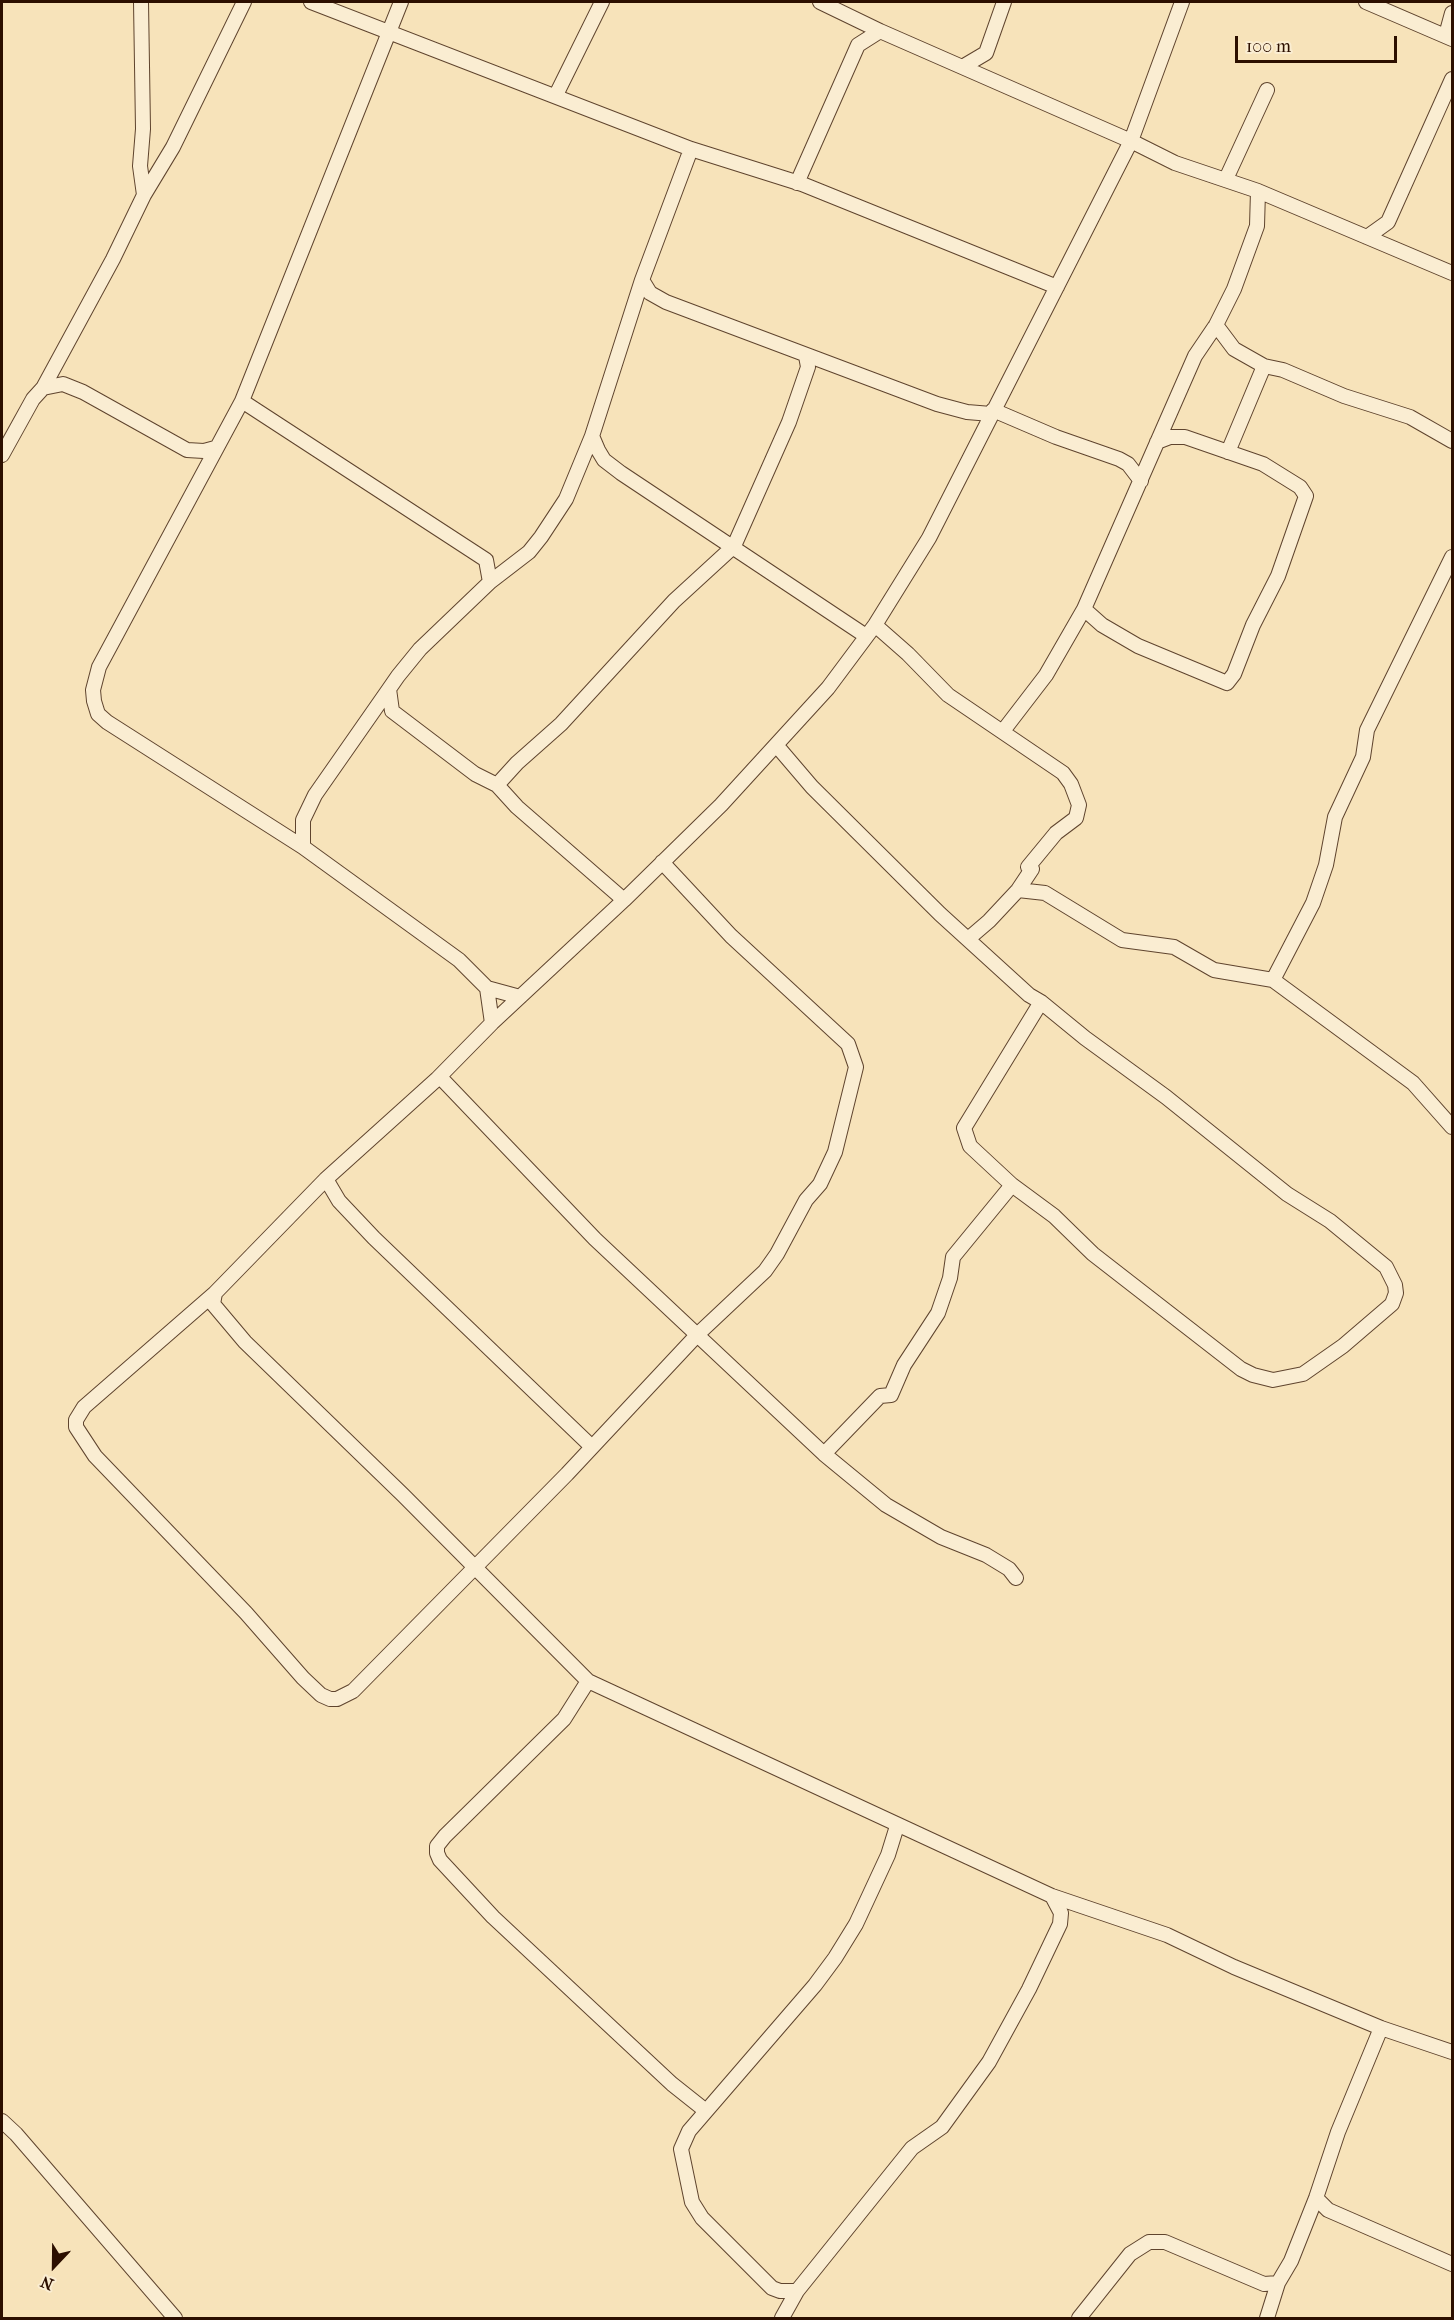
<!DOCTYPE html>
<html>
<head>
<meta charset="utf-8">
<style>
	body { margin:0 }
	#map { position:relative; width:1454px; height:2320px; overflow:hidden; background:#f7e3ba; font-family:"IM FELL French Canon",serif }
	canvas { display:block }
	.frame { position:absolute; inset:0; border:3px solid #2c0f00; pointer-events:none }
	.north { position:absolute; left:24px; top:2236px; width:60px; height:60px; -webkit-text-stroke:4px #faedd2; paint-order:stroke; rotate:202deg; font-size:16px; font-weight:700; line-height:24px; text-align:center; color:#2c0f00 }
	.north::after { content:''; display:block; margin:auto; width:21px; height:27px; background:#2c0f00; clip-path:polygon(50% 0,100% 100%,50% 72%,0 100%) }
	.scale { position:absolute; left:1235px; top:36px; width:162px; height:27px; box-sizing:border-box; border:3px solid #2c0f00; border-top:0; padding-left:8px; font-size:18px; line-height:21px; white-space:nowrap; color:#2c0f00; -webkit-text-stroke:4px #faedd2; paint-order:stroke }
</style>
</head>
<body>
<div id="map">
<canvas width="1454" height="2320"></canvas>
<div class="frame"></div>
<div class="north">N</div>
<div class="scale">100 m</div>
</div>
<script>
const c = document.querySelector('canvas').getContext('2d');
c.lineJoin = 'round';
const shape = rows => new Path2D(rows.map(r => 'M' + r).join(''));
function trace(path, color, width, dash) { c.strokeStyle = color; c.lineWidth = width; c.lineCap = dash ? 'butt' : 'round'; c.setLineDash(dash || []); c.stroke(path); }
const minor = shape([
	[141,2,143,129,140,166,144,195],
	[311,2,691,149,802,184,1057,287],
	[401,2,242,401,99,667,93,690,94,701,98,714,107,722,303,847,459,960,487,988,492,1023],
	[820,2,880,31,1131,141,1175,163,1258,191,1452,273],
	[1182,2,1131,141,929,538,875,625,828,688,721,805,624,900,492,1023,437,1079,326,1179,215,1293,213,1304,245,1342,403,1495,588,1681,1052,1896,1167,1935,1234,1967,1381,2028,1452,2052],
	[1366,2,1452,39],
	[1446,35,1452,13],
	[964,66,986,53,1004,2],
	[556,95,602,2],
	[691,149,642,280,650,293,666,302,937,404,967,412,991,414],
	[1226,179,1267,90],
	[797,183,858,45,880,31],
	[1367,237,1388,222,1452,79],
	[642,280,592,436,598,450,604,460,621,473,866,636],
	[1216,325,1234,349,1264,366,1228,452],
	[1264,366,1283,370,1344,396,1410,417,1452,441],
	[43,388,63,384,83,392,187,450,204,451,215,448],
	[242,401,486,560,490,582,420,649,398,676,389,689,392,711,475,774,497,785,517,807,624,900],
	[993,410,1056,437,1119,459,1128,464,1141,481],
	[2,455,33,399,43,388,113,259,144,195,173,147,244,2],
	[490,582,529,552,541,537,566,499,592,436],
	[1084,609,1102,625,1138,646,1227,683,1234,674,1253,625,1278,576,1306,496,1300,487,1263,464,1185,437,1170,437,1157,442],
	[875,625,908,654,948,695,1063,773,1071,784,1079,805,1076,818,1056,833,1028,867,1032,869,1018,890,989,921,968,939],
	[1003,731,1046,675,1084,609,1195,356,1216,325,1234,289,1257,226,1258,191],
	[777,746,812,787,940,914,1029,995,1041,1002,1085,1038,1166,1097,1287,1194,1330,1221,1386,1267,1395,1285,1396,1293,1392,1304,1343,1346,1303,1374,1273,1380,1253,1375,1241,1369,1093,1254,1054,1216,1012,1185,970,1146,964,1128,1041,1002],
	[497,785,517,763,561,724,674,601,734,546,789,422,808,367,806,356],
	[303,847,303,820,315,795,389,689],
	[1018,890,1045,893,1122,940,1174,947,1214,970,1273,980,1413,1083,1452,1127],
	[1273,980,1313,903,1326,865,1335,817,1363,757,1367,730,1452,557],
	[487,988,520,997],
	[440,1077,595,1239,824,1454,886,1505,941,1537,986,1555,1009,1569,1016,1578],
	[326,1179,339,1201,374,1238,591,1446],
	[215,1293,84,1407,76,1420,76,1427,95,1456,246,1613,303,1678,321,1695,330,1699,337,1699,353,1691,567,1474,698,1334,765,1271,777,1254,806,1200,820,1184,835,1152,856,1067,848,1044,731,936,662,862],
	[824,1454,880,1396,891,1395,904,1365,938,1313,950,1278,953,1257,1012,1185],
	[588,1681,564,1719,445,1836,437,1846,437,1853,440,1860,493,1917,672,2084,706,2111],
	[2,2121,16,2134,175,2318],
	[1316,2198,1328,2210,1452,2264],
	[797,2291,780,2291,772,2288,702,2218,692,2202,681,2149,689,2131,815,1985,835,1958,856,1924,888,1855,897,1826],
	[782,2318,797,2291,912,2148,942,2127,989,2062,1029,1989,1060,1924,1061,1913,1052,1896],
	[1079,2318,1130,2254,1149,2242,1165,2242,1264,2284,1278,2283,1291,2261,1316,2198,1338,2132,1381,2028],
	[1267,2318,1278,2283]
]);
trace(minor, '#5f442e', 16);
trace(minor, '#faedd2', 14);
</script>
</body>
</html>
